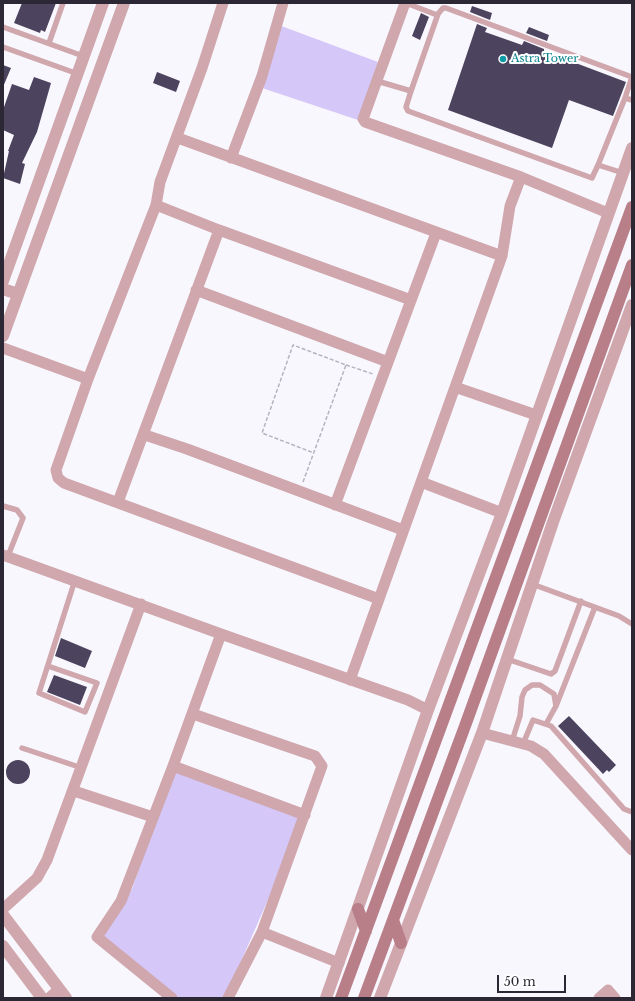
<!DOCTYPE html>
<html>
<head>
<meta charset="utf-8">
<style>
	body { margin:0 }
	#map { position:relative; width:635px; height:1001px; overflow:hidden; background:#f9f7fe; font-family:"Libre Baskerville",serif }
	canvas { display:block }
	.frame { position:absolute; inset:0; border:4px solid #2b2734; pointer-events:none }
	.scale { position:absolute; left:497px; top:975px; width:69px; height:18px; box-sizing:border-box; border:2px solid #2b2734; border-top:0; padding-left:5px; font-size:12px; line-height:14px; white-space:nowrap; color:#2b2734; -webkit-text-stroke:3px #fff; paint-order:stroke }
</style>
</head>
<body>
<div id="map">
<canvas width="635" height="1001"></canvas>
<div class="frame"></div>
<div class="scale">50 m</div>
</div>
<script>
const c = document.querySelector('canvas').getContext('2d');
c.lineJoin = 'round';
function paint(path, color) { c.fillStyle = color; c.fill(path, 'evenodd'); }
const shape = rows => new Path2D(rows.map(r => 'M' + r).join(''));
function trace(path, color, width, dash) { c.strokeStyle = color; c.lineWidth = width; c.lineCap = dash ? 'butt' : 'round'; c.setLineDash(dash || []); c.stroke(path); }
function write(font, color, halo, rows, align = 'center') {
  c.font = font + ' "Libre Baskerville",serif'; c.lineWidth = 4; c.setLineDash([]); c.textBaseline = 'middle'; c.strokeStyle = halo; c.fillStyle = color; for (const [text, x, y, turn = 0] of rows) {
    c.save(); c.translate(x, y); c.rotate((+turn || 0) * Math.PI / 180); c.textAlign = isNaN(turn) ? turn : align; if (halo) c.strokeText(text, 0, 0); c.fillText(text, 0, 0); c.restore();
  }
}
paint(shape([
	[276,24,378,62,361,121,253,85],
	[173,766,305,815,225,998,172,998,97,937,132,889]
]), '#d6c7f9');
paint(shape([
	[22,3,56,3,45,32,41,30,40,33,14,23],
	[472,6,492,13,490,20,470,12],
	[421,13,429,17,420,40,412,36],
	[477,24,487,28,485,32,522,45,524,41,544,49,544,51,626,82,613,116,569,100,552,148,448,110],
	[529,27,549,35,547,41,526,33],
	[3,65,11,68,3,87],
	[157,72,180,81,176,92,153,83],
	[34,77,51,83,37,132,22,163,25,164,20,184,3,178,9,151,8,151,14,135,3,130,3,110,12,84,29,90],
	[61,638,92,651,85,668,55,656],
	[54,675,87,687,80,705,47,692],
	[569,716,616,765,609,772,607,770,603,774,558,726],
	'6 772a12 12 0 1 1 24 0a12 12 0 1 1-24 0Z'
]), '#4c435e');
trace(shape([
	[346,365,373,374],
	[303,482,346,365,293,345,262,433,314,453]
]), '#b6b3bc', 1.5, [4, 2]);
trace(shape([
	[406,3,437,15,443,8,446,8,632,77,625,98,632,100],
	[3,27,83,56],
	[49,43,63,3],
	[3,47,78,74],
	[377,81,411,91,406,107,408,111,592,178,598,165,623,173],
	[411,91,438,14],
	[598,165,625,98],
	[3,506,17,510,23,518,8,556],
	[532,584,619,616,632,624],
	[507,659,551,674,555,671,581,601],
	[48,666,97,683,85,712,39,693,75,580],
	[556,706,595,607],
	[512,741,520,716,522,697,525,690,532,685,540,685,554,694,556,706,546,724],
	[523,744,533,720,551,726,624,809,632,812],
	[22,748,82,768]
]), '#cfa7ad', 5.5);
trace(shape([
	[223,3,202,68,160,182,156,205,88,379,56,470,58,478,64,483,379,599],
	[405,3,363,119,365,122,521,177,608,213],
	[178,138,502,256],
	[231,158,262,76,283,3],
	[156,205,219,230,411,300],
	[196,290,388,362],
	[3,348,88,379],
	[455,387,536,415],
	[145,435,187,449,403,530],
	[421,482,502,513],
	[118,502,219,230],
	[335,505,436,233],
	[3,555,221,634,408,700,428,710],
	[350,680,502,256,510,206,521,177],
	[193,714,315,756,322,766,262,932,228,998],
	[482,733,531,746,544,754,632,850],
	[173,766,305,815],
	[74,791,153,817],
	[3,909,37,878,47,860,141,604],
	[262,932,339,963],
	[49,998,59,989],
	[172,998,97,937,121,901,173,766,221,634],
	[599,998,608,990,615,998]
]), '#cfa7ad', 11);
trace(shape([
	[3,281,103,3],
	[3,289,18,294],
	[3,336,124,3],
	[3,915,66,998],
	[3,946,42,998],
	[326,998,428,710,502,513,632,148],
	[380,998,482,733,553,522,632,305]
]), '#cfa7ad', 12);
trace(shape([
	[358,909,366,931],
	[393,920,401,943],
	[341,998,632,207],
	[364,998,465,726,632,265]
]), '#b87f89', 12);
for (const [x, y, r, color] of [
	[503,59,4,"#0f9aa8"]
]) { const dot = new Path2D(); dot.arc(x, y, r, 0, 2 * Math.PI); c.fillStyle = color; c.fill(dot); trace(dot, '#fff', 1.5); }
write('11px', '#0d838f', '#fff', [
	["Astra Tower",511,59]
], 'left');
</script>
</body>
</html>
